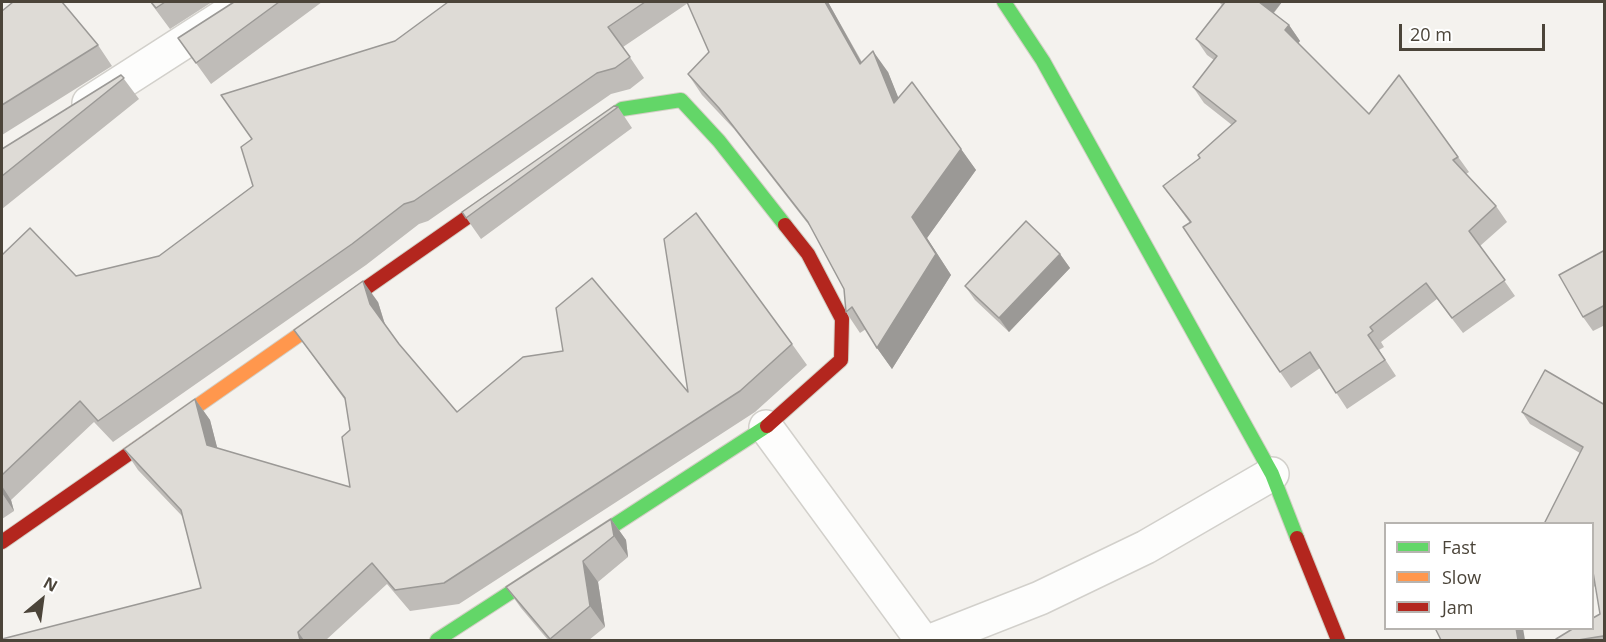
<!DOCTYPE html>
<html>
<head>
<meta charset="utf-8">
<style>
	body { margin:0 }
	#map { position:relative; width:1606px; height:642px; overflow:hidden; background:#f4f2ee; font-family:"Open Sans",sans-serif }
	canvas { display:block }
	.frame { position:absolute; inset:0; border:3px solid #4b4439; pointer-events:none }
	.legend { position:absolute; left:1384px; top:522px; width:210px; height:108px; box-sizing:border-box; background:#fff; border:2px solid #b7b4b0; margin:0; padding:8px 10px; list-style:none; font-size:18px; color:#4b4439 }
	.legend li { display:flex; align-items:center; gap:12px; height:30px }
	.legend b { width:30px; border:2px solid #b7b4b0 }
	.north { position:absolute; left:12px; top:570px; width:60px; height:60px; -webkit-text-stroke:4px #fff; paint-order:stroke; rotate:29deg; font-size:16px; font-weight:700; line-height:24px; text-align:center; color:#4b4439 }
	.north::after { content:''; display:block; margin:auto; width:21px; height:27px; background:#4b4439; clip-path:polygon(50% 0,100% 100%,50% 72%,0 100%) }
	.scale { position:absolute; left:1399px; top:24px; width:146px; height:27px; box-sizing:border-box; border:3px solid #4b4439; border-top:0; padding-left:8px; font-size:18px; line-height:21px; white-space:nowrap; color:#4b4439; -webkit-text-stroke:4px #fff; paint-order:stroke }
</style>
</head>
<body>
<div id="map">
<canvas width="1606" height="642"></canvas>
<div class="frame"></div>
<ul class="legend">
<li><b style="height:8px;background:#63d668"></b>Fast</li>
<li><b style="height:8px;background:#ff974d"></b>Slow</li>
<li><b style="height:8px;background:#b3261e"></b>Jam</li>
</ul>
<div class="north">N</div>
<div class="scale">20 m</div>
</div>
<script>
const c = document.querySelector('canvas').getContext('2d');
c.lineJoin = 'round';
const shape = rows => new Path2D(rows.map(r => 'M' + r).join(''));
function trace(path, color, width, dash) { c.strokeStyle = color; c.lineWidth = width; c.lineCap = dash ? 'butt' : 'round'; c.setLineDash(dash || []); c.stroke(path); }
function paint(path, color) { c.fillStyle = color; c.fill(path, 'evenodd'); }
const street = shape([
	[89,103,246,2],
	[766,427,922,640],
	[933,640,1040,598,1146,547,1272,474]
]);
const fast = shape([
	[1004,2,1043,61,1272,474,1297,538],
	[584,136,622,109,681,100,719,141,785,225],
	[437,640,767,426]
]);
const slow = shape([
	[160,432,359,293]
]);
const jam = shape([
	[359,293,502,193],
	[767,426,841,360,842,319,808,254,785,225],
	[1297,538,1338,640],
	[2,542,160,432]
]);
trace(street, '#d2d0cb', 36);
trace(fast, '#d3cfc5', 16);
trace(slow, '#d3cfc5', 16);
trace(jam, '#d3cfc5', 16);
trace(street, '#fdfdfc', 33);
trace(fast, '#63d668', 14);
trace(slow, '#ff974d', 14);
trace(jam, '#b3261e', 14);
paint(shape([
	[150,2,212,2,170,29],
	[234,2,322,2,211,84,178,38],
	[448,2,828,2,862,62,888,72,898,98,961,149,976,170,927,238,951,275,892,369,877,348,866,329,860,333,846,312,844,289,812,229,734,129,702,95,688,74,709,52,688,3,623,47,644,78,630,89,611,94,428,221,419,224,366,265,113,442,94,422,11,500,14,511,2,519,2,255,76,276,159,256,253,186,252,139,221,95,395,41],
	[1219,2,1282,2,1274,13,1289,25,1300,41,1298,43,1369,114,1399,75,1469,172,1466,174,1496,206,1507,222,1480,246,1515,296,1463,333,1437,299,1381,342,1384,347,1379,350,1396,376,1347,409,1320,368,1291,388,1280,372,1190,223,1163,186,1200,158,1232,125,1204,103,1193,87,1214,60,1207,55,1196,39,1222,5],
	[2,11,98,45,112,66,2,135],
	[121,75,139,99,2,209,2,149],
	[618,107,632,128,481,239,462,212],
	[1605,250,1605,325,1593,331,1583,317],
	[1060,254,1070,268,1009,332,975,300,965,286],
	[378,302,385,324,399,344,457,412,688,392,792,344,807,365,755,412,459,604,410,611,387,584,326,640,2,640,201,588,183,517,138,470,124,449,195,399,210,420,217,448,350,487,350,430,345,400,294,330],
	[1605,405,1605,640,1578,640,1600,614,1596,586,1593,587,1593,524,1580,453,1530,424,1522,412],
	[611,519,626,540,628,557,598,582,605,627,589,640,548,640,521,608,506,587]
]), '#bfbcb8');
paint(shape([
	[825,2,828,2,874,85,860,64],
	[1259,2,1282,2,1270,17],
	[1289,25,1300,41,1296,46,1285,30],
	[873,51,888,72,909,124,894,103],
	[961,149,976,170,927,238,951,275,892,369,877,348,912,217],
	[1060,254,1070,268,1009,332,999,318],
	[363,281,378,302,385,325,370,304],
	[195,399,210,420,222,466,207,445],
	[2,486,11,500,14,511,2,493],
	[611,519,626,540,628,557,614,536],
	[583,561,598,582,605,627,590,606],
	[1516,628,1523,628,1525,640,1518,640],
	[298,632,304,640,300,640]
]), '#9b9996');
const building = shape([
	[13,2,62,2,98,45,2,105,2,11,13,2],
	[151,2,165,2,156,8,151,2],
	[234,2,279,2,196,63,178,38,234,2],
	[448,2,645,2,608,27,630,57,615,68,597,73,414,201,404,204,352,244,98,421,80,401,2,475,2,255,30,228,76,276,159,256,253,186,241,147,252,139,221,95,395,41,448,2],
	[687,2,825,2,860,64,873,51,894,103,912,82,961,149,912,217,936,254,877,348,852,307,846,312,844,289,808,222,719,108,688,74,709,52,687,2],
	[1225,2,1259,2,1289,25,1285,30,1369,114,1399,75,1458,157,1453,160,1496,206,1469,231,1505,280,1452,318,1426,283,1370,327,1373,331,1368,335,1385,360,1336,393,1310,352,1280,372,1183,227,1191,222,1163,186,1200,158,1198,155,1236,121,1193,87,1217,56,1196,39,1225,2],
	[121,75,124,78,2,176,2,149,121,75],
	[614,106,618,107,466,218,462,212,614,106],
	[696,213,792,344,740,391,444,583,395,590,372,563,298,632,300,640,2,640,2,639,201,588,181,510,124,449,195,399,207,445,350,487,342,437,350,430,345,398,294,330,363,281,370,304,399,344,457,412,523,357,563,351,556,308,592,278,688,392,664,239,696,213],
	[1026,221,1060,254,999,318,965,286,1026,221],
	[1605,250,1605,305,1583,317,1559,275,1605,250],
	[1545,370,1605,405,1605,640,1603,636,1578,640,1556,640,1556,639,1574,628,1593,628,1593,618,1600,614,1593,572,1593,524,1544,524,1583,447,1522,412,1545,370],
	[611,519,614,536,583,561,590,606,550,639,506,587,611,519],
	[1435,628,1516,628,1518,640,1441,640,1435,628]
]);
paint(building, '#dedbd6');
trace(building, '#9b9996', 1.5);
</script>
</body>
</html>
